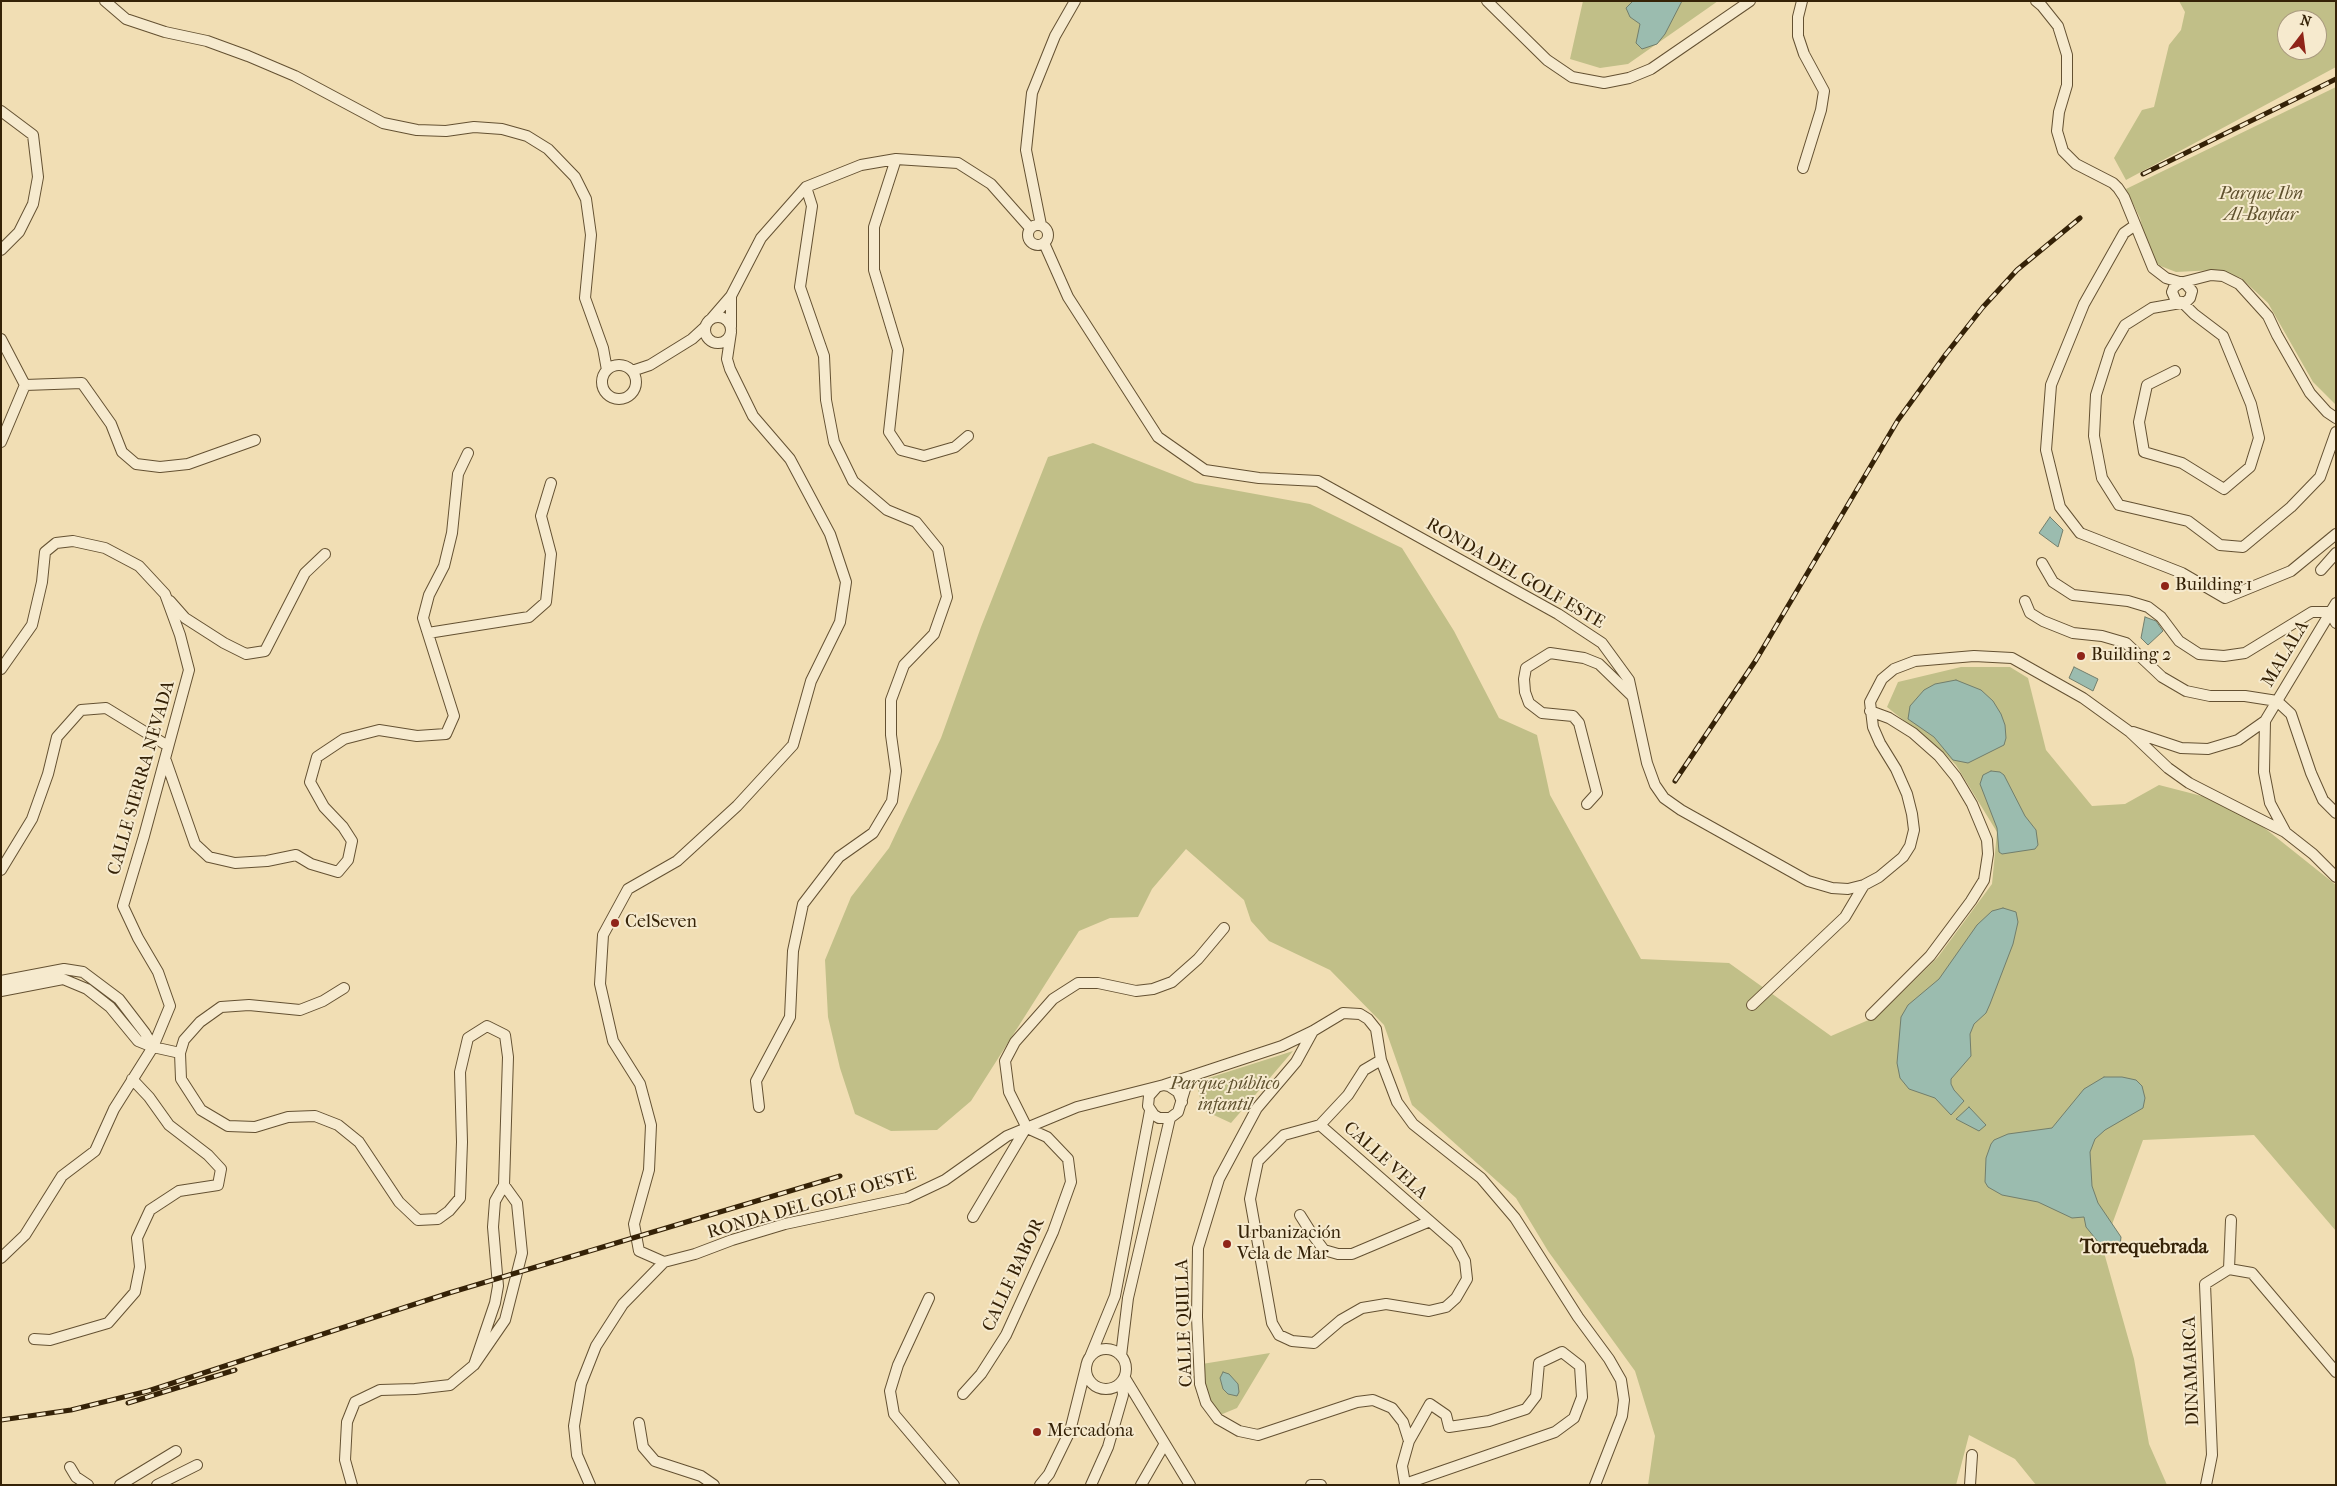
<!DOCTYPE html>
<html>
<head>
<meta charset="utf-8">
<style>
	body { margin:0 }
	#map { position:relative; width:2337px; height:1486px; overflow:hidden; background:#f1deb4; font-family:"IM FELL French Canon",serif }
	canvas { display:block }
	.frame { position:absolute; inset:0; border:2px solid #352207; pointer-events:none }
	.north { position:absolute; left:2277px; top:10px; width:50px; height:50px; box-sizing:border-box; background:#f6eace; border:1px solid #a99a7e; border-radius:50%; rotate:15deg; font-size:14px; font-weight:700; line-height:20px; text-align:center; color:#352207 }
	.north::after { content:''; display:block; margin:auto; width:18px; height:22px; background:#8f2418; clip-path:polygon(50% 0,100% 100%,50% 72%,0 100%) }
</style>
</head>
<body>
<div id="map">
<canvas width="2337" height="1486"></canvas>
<div class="frame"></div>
<div class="north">N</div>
</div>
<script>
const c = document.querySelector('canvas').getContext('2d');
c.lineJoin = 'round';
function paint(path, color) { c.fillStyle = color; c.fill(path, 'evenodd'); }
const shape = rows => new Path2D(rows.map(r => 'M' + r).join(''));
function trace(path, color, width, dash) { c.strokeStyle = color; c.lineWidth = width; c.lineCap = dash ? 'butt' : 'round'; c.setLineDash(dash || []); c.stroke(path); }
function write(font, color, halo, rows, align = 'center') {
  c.font = font + ' "IM FELL French Canon",serif'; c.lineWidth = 4; c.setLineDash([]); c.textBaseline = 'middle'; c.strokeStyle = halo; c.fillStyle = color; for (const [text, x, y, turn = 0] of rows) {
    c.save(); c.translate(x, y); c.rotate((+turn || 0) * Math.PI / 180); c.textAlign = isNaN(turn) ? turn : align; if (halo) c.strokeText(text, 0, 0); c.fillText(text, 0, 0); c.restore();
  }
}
paint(shape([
	[1583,1,1718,1,1628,64,1600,68,1570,59],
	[2179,1,2336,1,2336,67,2126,180,2114,158,2142,110,2154,107,2169,45,2181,30,2185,12],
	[2287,20,2317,20,2317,50,2287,50],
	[2336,87,2336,405,2313,382,2268,303,2241,278,2215,270,2176,272,2158,265,2147,245,2140,218,2126,189],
	[1093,443,1195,483,1310,504,1402,548,1454,631,1499,718,1537,735,1550,795,1641,959,1729,963,1831,1036,1878,1016,1938,957,1992,884,1997,832,1956,765,1942,751,1887,707,1898,682,1961,667,2010,667,2028,678,2046,750,2092,806,2125,804,2159,785,2229,803,2267,830,2336,885,2336,1231,2254,1135,2143,1140,2103,1249,2134,1359,2149,1444,2167,1485,2036,1485,2015,1459,1969,1435,1956,1485,1648,1485,1655,1436,1635,1371,1548,1251,1516,1198,1412,1105,1384,1025,1330,970,1269,941,1251,921,1244,900,1186,849,1152,889,1138,917,1110,918,1079,931,971,1101,937,1130,891,1131,855,1114,840,1068,828,1017,825,960,851,897,889,848,941,738,981,627,1048,457],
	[1293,1051,1231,1123,1203,1110,1196,1082],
	[1270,1353,1237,1408,1220,1415,1209,1403,1202,1381,1202,1364]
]), '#c1bf88');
const water = shape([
	[1633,1,1682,1,1665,34,1657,44,1642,49,1636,43,1640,24,1630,17,1626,8,1633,1],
	[2050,517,2063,530,2058,547,2039,533,2050,517],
	[2145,617,2156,621,2163,631,2148,645,2141,638,2145,617],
	[2074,667,2098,679,2093,691,2069,678,2074,667],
	[1956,680,1981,690,1993,701,2001,714,2005,725,2006,738,2004,745,1968,763,1953,760,1934,737,1908,719,1910,706,1924,690,1935,684,1956,680],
	[1991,771,2000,772,2004,775,2025,816,2036,830,2038,845,2035,849,2002,854,1999,852,1997,828,1980,784,1983,775,1991,771],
	[2003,908,2016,912,2018,922,2013,944,1990,1004,1986,1013,1974,1024,1970,1034,1971,1056,1951,1079,1951,1084,1954,1090,1964,1101,1951,1115,1935,1098,1909,1089,1900,1078,1897,1063,1901,1017,1908,1005,1939,979,1977,925,1992,911,2003,908],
	[2104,1077,2122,1077,2136,1080,2142,1086,2145,1098,2143,1108,2105,1130,2095,1139,2090,1152,2092,1186,2098,1203,2121,1237,2120,1246,2114,1247,2099,1243,2086,1227,2084,1217,2072,1218,2038,1202,2002,1195,1988,1187,1985,1182,1986,1158,1991,1144,1994,1140,2008,1134,2052,1128,2084,1089,2104,1077],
	[1969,1107,1986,1125,1979,1131,1956,1119,1969,1107],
	[1223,1372,1229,1374,1238,1384,1239,1392,1237,1396,1228,1394,1223,1389,1220,1378,1223,1372]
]);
paint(water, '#9bbcaf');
trace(water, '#727e6c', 1);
const minor = shape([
	[105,1,126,19,165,32,207,41,248,56,295,76,383,123,417,130,446,131,474,127,502,129,527,136,548,149,575,177,586,199,591,235,585,298,603,348,607,370],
	[1487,1,1547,60,1572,77,1604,83,1629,78,1651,69,1750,1],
	[1802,1,1798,17,1798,36,1804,54,1824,91,1821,110,1803,168],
	[2036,1,2042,6,2058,26,2067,55,2067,85,2059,112,2057,131,2063,151,2076,164,2113,183,2118,188,2124,197,2153,268,2166,278,2186,284,2192,291,2190,298,2186,302,2152,308,2125,325,2110,351,2096,395,2094,436,2102,478,2119,505,2188,521,2220,545,2243,547,2291,507,2320,477,2336,432],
	[1,111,33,135,38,177,33,204,19,232,1,250],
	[896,159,874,227,874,270,898,350,889,432,901,450,924,456,955,447,968,436],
	'1028 235a10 10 0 1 1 20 0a10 10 0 1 1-20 0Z',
	[1041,225,1026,150,1032,93,1055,36,1075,1],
	[2134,226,2124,233,2084,304,2051,385,2046,450,2060,507,2080,533,2182,573,2225,598,2291,571,2336,534],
	[1044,243,1068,297,1158,437,1205,470,1259,478,1318,481,1558,614,1602,643,1629,680,1647,763,1655,785,1664,798,1681,810,1808,881,1832,888,1848,889,1864,885,1879,877,1903,857,1910,846,1914,830,1912,814,1907,794,1896,769,1880,743,1873,727,1870,702,1882,679,1894,669,1915,661,1974,656,2012,658,2083,698,2130,732,2168,768,2189,783,2285,832,2313,854,2336,877],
	'705 330a13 13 0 1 1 26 0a13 13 0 1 1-26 0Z',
	[712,318,731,296,761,238,806,187,861,165,896,159,958,163,991,184,1030,228],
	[731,327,731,296],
	[1,339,25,385],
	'602 382a17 17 0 1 1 34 0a17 17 0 1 1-34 0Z',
	[632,371,650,365,692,339,704,328],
	[2175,371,2147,385,2139,422,2144,452,2182,463,2224,489,2250,467,2259,438,2251,404,2223,336,2194,314,2182,302,2176,301,2172,292,2174,287,2180,283,2211,275,2223,276,2239,284,2268,316,2277,335,2310,393,2327,412,2336,418],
	[1,442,25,385,82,383,111,424,122,452,136,464,160,467,188,464,255,440],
	[2042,563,2053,582,2073,595,2128,601,2148,607,2161,617,2179,641,2199,654,2224,656,2245,653,2312,612,2330,612,2336,623],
	[2321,570,2336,553],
	[170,601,185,618,224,643,246,654,265,651,305,573,325,554],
	[2025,601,2030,613,2043,621,2073,633,2102,636,2126,643,2162,677,2186,691,2210,696,2245,696,2277,701,2291,714,2311,773,2323,800,2336,813],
	[428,633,529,617,546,602,551,554,541,516,551,483],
	[1,669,32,625,42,582,45,552,56,543,73,541,105,548,139,566,165,594,180,635,189,670,144,836,123,906,138,938,158,972,170,1006,153,1047,114,1109,95,1151,62,1176,25,1235,1,1258],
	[1870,711,1889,718,1913,733,1939,756,1956,777,1972,804,1987,840,1988,854,1984,880,1971,901,1930,956,1871,1015],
	[2265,721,2336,603],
	[2133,732,2181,748,2208,749,2238,740,2265,721,2264,772,2270,803,2285,831],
	[166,761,195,844,209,857,235,863,267,861,296,855,311,864,338,872,348,860,352,841,343,827,324,807,310,782,317,757,344,739,379,730,417,736,446,734,454,716,423,618,429,595,444,566,452,533,458,474,468,453],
	[1587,804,1597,793,1579,723,1573,716,1542,713,1529,703,1525,692,1524,679,1526,668,1550,653,1584,658,1599,664,1632,696],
	[1,870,32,819,48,774,57,737,81,710,106,708,168,746],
	[1,981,64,969,83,972,119,999,145,1033,153,1047,138,1041,110,1007,87,989,63,979,1,991],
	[344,988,323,1001,300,1010,249,1005,221,1007,200,1022,184,1040,180,1053,181,1079,201,1110,228,1126,255,1127,288,1117,315,1116,338,1125,359,1142,399,1202,418,1220,438,1219,449,1211,460,1198,462,1142,460,1072,468,1038,487,1026,505,1035,508,1057,504,1185,495,1201,493,1227,498,1286,495,1303,474,1365],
	[1752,1005,1845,917,1864,885],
	[1313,1031,1296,1062,1257,1108,1219,1179,1198,1248,1197,1317,1200,1384,1206,1403,1218,1419,1239,1431,1258,1435,1357,1402,1373,1400,1392,1408,1403,1422,1409,1441],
	[153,1047,180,1053],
	[1164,1085,1282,1046,1313,1031,1343,1013,1360,1014,1368,1019,1376,1029,1381,1060,1397,1102,1413,1124,1481,1178,1515,1218,1578,1317,1609,1359,1621,1380,1624,1400,1622,1416,1595,1485],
	[1157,1087,1149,1096,1148,1106,1154,1115,1159,1118,1170,1118,1178,1112,1185,1089,1194,1075],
	[759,1107,756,1081,790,1017,793,951,803,904,839,857,873,833,892,801,896,771,891,735,891,700,904,665,934,634,947,597,938,549,916,522,887,510,853,481,834,442,826,400,824,356,800,287,812,206,806,187],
	[1320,1125,1456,1244,1465,1261,1467,1279,1456,1298,1446,1307,1429,1311,1386,1304,1362,1308,1341,1320,1314,1343,1292,1341,1279,1335,1272,1323,1250,1199,1258,1161,1284,1135,1320,1125,1348,1095,1364,1070,1381,1060],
	[1300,1215,1312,1234,1324,1250,1338,1254,1352,1254,1428,1222],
	[973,1217,1026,1128],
	[664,1262,639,1251,634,1224,649,1170,651,1125,640,1084,613,1041,600,984,603,935,628,889,677,861,737,806,793,745,811,681,840,622,846,582,830,534,790,459,753,416,730,369,727,359,731,332],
	[664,1262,695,1254,732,1240,785,1224,907,1198,945,1180,1007,1136,1077,1107,1164,1085,1169,1086,1178,1092,1182,1102],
	[2229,1269,2252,1273,2336,1372],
	[2229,1269,2231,1220],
	[929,1298,898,1365,890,1391,894,1414,954,1485],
	[34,1339,50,1340,108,1323,135,1292,140,1267,137,1238,150,1210,179,1191,218,1185,221,1169,208,1155,169,1125,149,1097,132,1079],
	'1086 1369a20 20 0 1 1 40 0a20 20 0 1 1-40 0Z',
	[1121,1356,1128,1298,1170,1118],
	[1090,1357,1115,1296,1150,1111],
	[1125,1378,1190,1485],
	[963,1394,981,1374,1006,1335,1053,1232,1071,1182,1068,1159,1047,1137,1027,1128,1009,1092,1005,1061,1015,1042,1053,999,1078,983,1098,983,1136,991,1153,989,1172,982,1198,959,1224,928],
	[639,1423,643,1447,655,1461,701,1476,714,1485],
	[70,1467,76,1477,88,1485],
	[1405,1484,1555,1432,1574,1418,1582,1397,1580,1366,1562,1352,1539,1363,1536,1396,1526,1409,1489,1421,1449,1427,1446,1415,1430,1404,1409,1441,1402,1466,1405,1484,1406,1485],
	[120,1485,176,1451],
	[157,1485,197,1465],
	[352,1485,345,1460,347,1422,355,1402,380,1390,415,1389,450,1385,474,1365,505,1320,522,1253,517,1203,504,1185],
	[590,1485,577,1455,574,1426,581,1384,596,1346,623,1304,664,1262],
	[1040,1485,1049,1474,1070,1431,1087,1363],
	[1091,1485,1108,1447,1123,1395,1122,1383],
	[1141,1485,1164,1445],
	[1311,1485,1321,1485],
	[1970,1485,1972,1455],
	[2206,1485,2212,1455,2205,1284,2229,1269]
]);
trace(minor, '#645132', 12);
trace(minor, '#f6eace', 10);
const rail = shape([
	[2143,174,2336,79],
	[1675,781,1756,660,1898,420,1946,354,1983,307,2017,270,2080,218],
	[128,1403,235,1370],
	[1,1420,71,1410,148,1391,449,1293,840,1176]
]);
trace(rail, '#352207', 5);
trace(rail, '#f6eace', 3, [9]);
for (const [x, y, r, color] of [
	[2165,586,5,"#8f2418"],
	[2081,656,5,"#8f2418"],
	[615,923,5,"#8f2418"],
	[1227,1244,5,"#8f2418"],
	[1037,1432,5,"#8f2418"]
]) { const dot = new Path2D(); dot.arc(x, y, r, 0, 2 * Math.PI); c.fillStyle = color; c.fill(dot); trace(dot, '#f6eace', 2); }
write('italic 18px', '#5f512e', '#f6eace', [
	["Parque Ibn",2261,195],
	["Al-Baytar",2261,216],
	["Parque público",1225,1085],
	["infantil",1225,1106]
]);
write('18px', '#352207', '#f6eace', [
	["RONDA DEL GOLF ESTE",1515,574,30],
	["MALALA",2286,654,-59],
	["CALLE SIERRA NEVADA",142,778,-74],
	["CALLE VELA",1385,1161,42],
	["RONDA DEL GOLF OESTE",812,1204,-16],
	["CALLE BABOR",1014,1275,-65],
	["CALLE QUILLA",1185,1323,-92],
	["DINAMARCA",2192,1371,-92]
]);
write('18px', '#352207', '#f6eace', [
	["Building 1",2175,586],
	["Building 2",2091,656],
	["CelSeven",625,923],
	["Urbanización",1237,1234],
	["Vela de Mar",1237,1255],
	["Mercadona",1047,1432]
], 'left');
write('bold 20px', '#352207', '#f6eace', [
	["Torrequebrada",2144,1248]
]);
</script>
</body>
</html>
